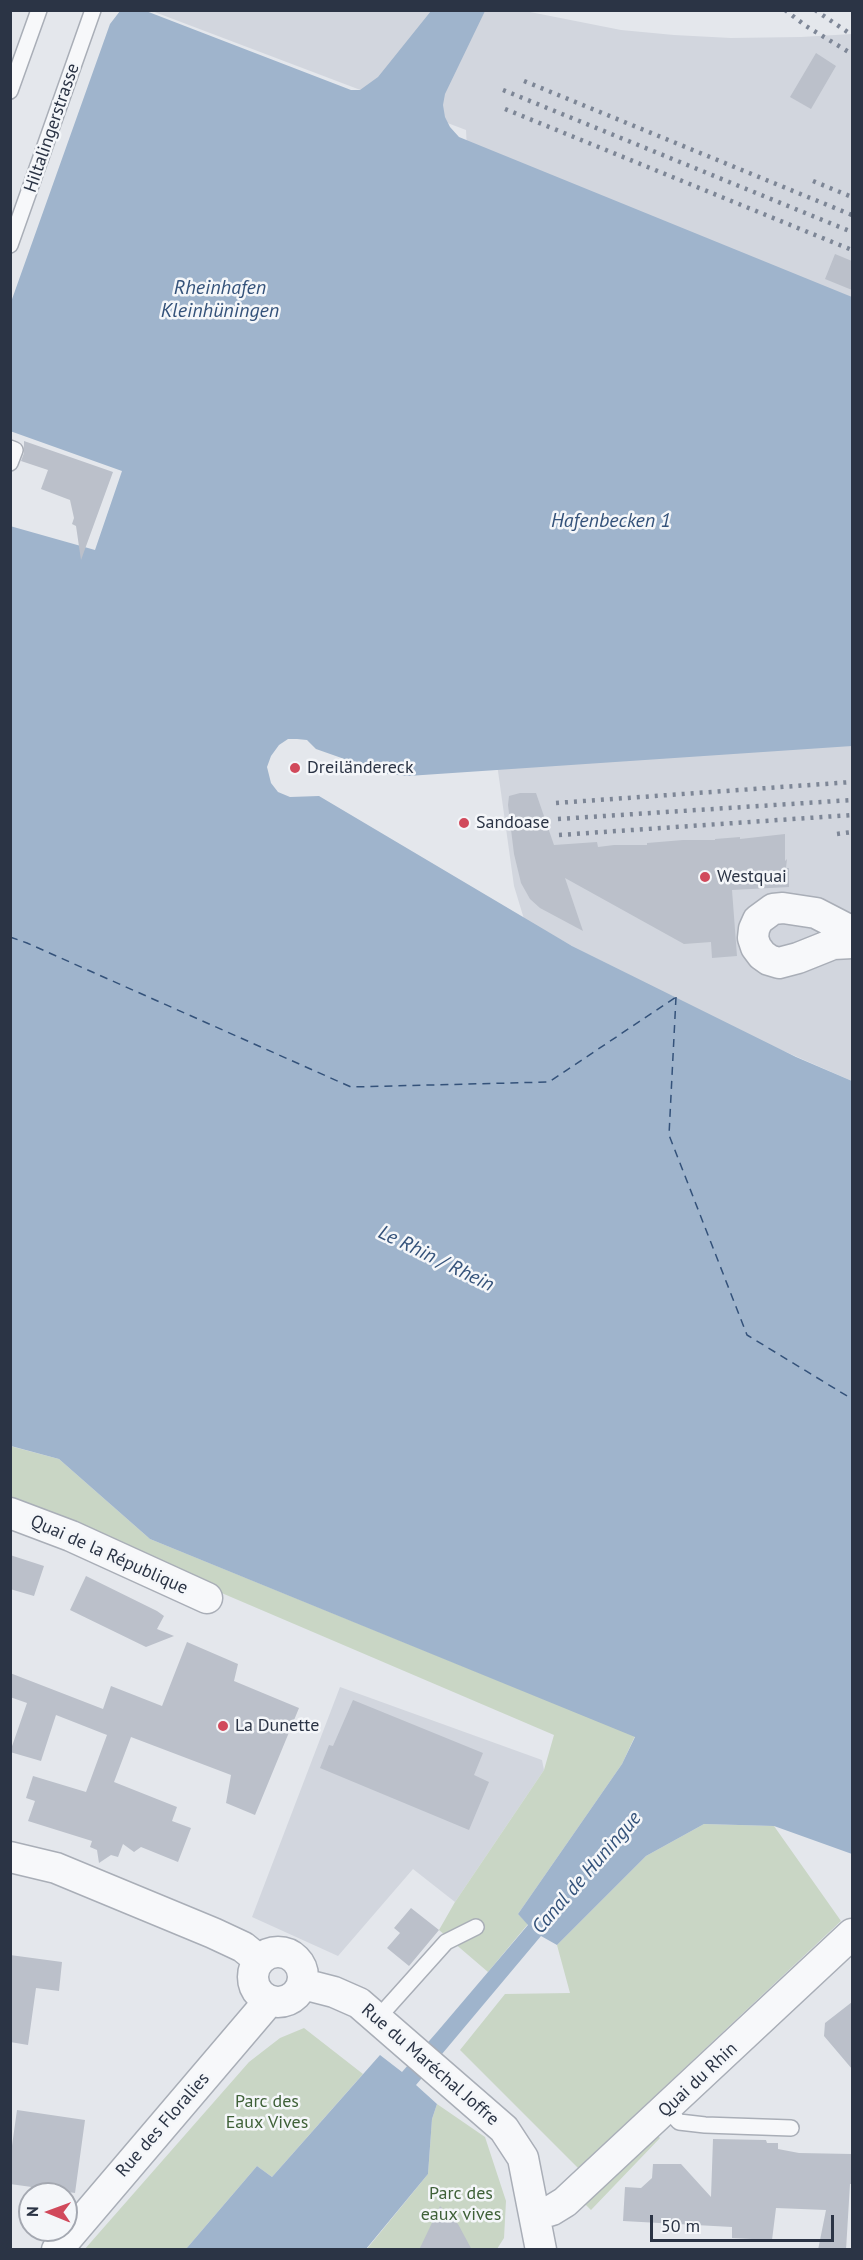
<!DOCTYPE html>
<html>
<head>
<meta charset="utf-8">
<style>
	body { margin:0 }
	#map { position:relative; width:863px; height:2260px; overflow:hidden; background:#e4e7ec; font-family:"PT Sans",sans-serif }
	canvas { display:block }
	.frame { position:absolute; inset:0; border:12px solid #2b3445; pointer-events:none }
	.north { position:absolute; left:18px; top:2182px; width:60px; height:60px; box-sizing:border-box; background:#f4f6f9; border:2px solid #a4a8b1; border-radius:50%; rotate:271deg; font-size:16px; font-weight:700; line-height:24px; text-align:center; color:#2b3445 }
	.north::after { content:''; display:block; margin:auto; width:21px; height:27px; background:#d1495b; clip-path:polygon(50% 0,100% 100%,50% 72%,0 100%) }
	.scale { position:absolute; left:650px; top:2215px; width:184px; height:27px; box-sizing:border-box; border:3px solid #2b3445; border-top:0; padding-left:8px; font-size:18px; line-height:21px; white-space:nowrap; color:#2b3445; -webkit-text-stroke:4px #f4f6f9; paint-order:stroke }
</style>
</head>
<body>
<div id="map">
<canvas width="863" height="2260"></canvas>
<div class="frame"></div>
<div class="north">N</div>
<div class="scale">50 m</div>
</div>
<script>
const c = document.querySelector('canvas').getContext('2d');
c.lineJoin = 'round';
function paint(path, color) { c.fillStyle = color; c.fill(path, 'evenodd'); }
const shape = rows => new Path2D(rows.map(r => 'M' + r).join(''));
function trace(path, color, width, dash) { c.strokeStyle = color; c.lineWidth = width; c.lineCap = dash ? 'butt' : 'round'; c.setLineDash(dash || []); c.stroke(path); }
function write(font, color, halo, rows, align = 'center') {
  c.font = font + ' "PT Sans",sans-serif'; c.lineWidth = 5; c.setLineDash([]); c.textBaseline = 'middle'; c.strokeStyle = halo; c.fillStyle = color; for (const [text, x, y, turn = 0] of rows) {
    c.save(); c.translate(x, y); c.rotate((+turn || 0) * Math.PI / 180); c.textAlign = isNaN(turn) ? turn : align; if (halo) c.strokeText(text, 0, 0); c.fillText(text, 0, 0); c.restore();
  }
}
paint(shape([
	[520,10,621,30,674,35,731,38,801,37,852,34,852,1081,754,1038,572,946,524,919,514,886,498,771,466,130,152,11],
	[340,1687,542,1760,544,1770,455,1902,413,1869,338,1956,252,1917]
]), '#d2d6de');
paint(shape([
	[10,1446,59,1459,150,1539,635,1736,622,1764,518,1914,528,1924,488,1972,439,1930,455,1902,544,1770,554,1735,11,1503],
	[704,1824,774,1826,841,1921,578,2168,460,2050,505,1994,570,1993,557,1945,646,1856],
	[304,2028,363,2074,272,2177,257,2166,186,2249,84,2250,249,2062,280,2038],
	[437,2104,485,2137,506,2201,504,2238,497,2249,366,2250,428,2174,432,2119],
	[656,2134,660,2138,591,2210,585,2204]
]), '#c9d6c5');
paint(shape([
	[120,11,146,11,351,90,360,90,378,77,431,11,485,11,445,94,443,105,445,117,450,127,459,137,852,297,852,746,408,776,387,774,316,749,307,740,297,739,288,739,279,745,271,756,267,767,271,783,278,792,290,797,319,796,572,946,796,1057,852,1081,852,1854,774,1826,704,1824,646,1856,557,1945,541,1936,416,2085,437,2104,432,2119,428,2174,366,2249,186,2249,257,2166,272,2177,380,2055,402,2072,437,2032,528,1925,518,1914,622,1764,635,1737,150,1539,59,1459,11,1446,10,526,95,550,122,471,10,431,11,302,110,24]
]), '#9fb4cc');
trace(shape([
	[10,937,27,943,351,1087,549,1082,676,997],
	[676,997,669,1135,747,1335,852,1399]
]), '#34527a', 1.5, [8, 6]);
paint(shape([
	[816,53,836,66,811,109,790,97],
	[835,254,852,261,852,290,825,279],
	[24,441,113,472,81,560,76,526,72,524,74,518,70,500,41,489,48,470,21,461,24,453],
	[520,793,536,793,554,845,597,842,598,847,614,845,647,845,647,843,683,840,715,840,715,839,740,837,740,839,785,834,785,861,787,859,786,868,789,868,789,887,732,890,737,956,712,958,711,942,684,944,565,878,583,931,540,908,530,899,521,883,514,854,508,805,509,796],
	[10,1555,44,1566,34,1596,10,1589],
	[86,1576,157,1611,164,1616,157,1629,174,1636,146,1647,70,1610],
	[187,1642,238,1664,234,1681,299,1708,255,1815,226,1803,231,1775,131,1737,114,1782,177,1807,172,1821,191,1828,178,1862,141,1847,134,1852,123,1844,118,1857,111,1855,99,1863,97,1850,90,1847,92,1841,28,1821,35,1801,26,1798,33,1776,86,1792,107,1735,56,1715,41,1761,10,1752,27,1703,10,1697,10,1673,103,1709,111,1686,162,1706],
	[353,1700,483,1753,474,1775,489,1782,469,1830,320,1768,329,1745,333,1746],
	[411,1908,439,1930,409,1966,387,1948,400,1933,394,1928],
	[10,1955,62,1962,59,1991,36,1988,28,2045,10,2042],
	[852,2002,852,2069,824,2036,825,2023],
	[17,2110,85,2120,75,2193,10,2184,10,2160],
	[713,2139,766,2140,767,2143,778,2143,778,2149,799,2153,852,2154,852,2184,850,2184,846,2250,818,2250,826,2210,776,2208,772,2240,732,2238,732,2227,623,2221,625,2187,641,2188,652,2178,653,2164,681,2164,711,2197],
	[440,2206,458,2224,472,2250,419,2250]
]), '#bbc0ca');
const lane = shape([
	[10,91,39,10],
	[10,245,93,10],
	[10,448,15,450,10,463],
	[377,2019,446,1942,476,1927],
	[667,2109,679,2122,705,2125,791,2128]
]);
const street = shape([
	[852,935,845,928,816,913,783,908,773,909,758,920,754,929,753,938,756,947,762,955,769,960,779,963,798,958,833,944,852,943],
	[10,1513,71,1536,207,1598],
	[10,1857,56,1868,213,1933,243,1947,259,1960],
	'253 1977a25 25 0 1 1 50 0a25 25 0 1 1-50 0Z',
	[303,1984,334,1992,359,2003,504,2129,523,2158,541,2250],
	[536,2215,552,2210,565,2202,852,1934],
	[57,2250,269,2001]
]);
trace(lane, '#a9aeb7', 18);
trace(street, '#a9aeb7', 33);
trace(lane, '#f7f8fa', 15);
trace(street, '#f7f8fa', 30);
trace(shape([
	[715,10,821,10]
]), '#7d8696', 1.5);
trace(shape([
	[785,10,806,26,852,54],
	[815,10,852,35],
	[524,81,852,215],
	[503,90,852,232],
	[505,109,852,250],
	[813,181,852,197],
	[556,803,852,782],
	[558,819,852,800],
	[837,834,852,832],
	[559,835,852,815]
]), '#7d8696', 4.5, [3, 6]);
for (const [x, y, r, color] of [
	[295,768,6,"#d1495b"],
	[464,823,6,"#d1495b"],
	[705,877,6,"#d1495b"],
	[223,1726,6,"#d1495b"]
]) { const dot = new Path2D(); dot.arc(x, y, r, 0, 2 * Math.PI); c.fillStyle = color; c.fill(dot); trace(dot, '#f4f6f9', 2); }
write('18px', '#2b3445', '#f4f6f9', [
	["Hiltalingerstrasse",52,128,-71],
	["Quai de la République",109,1555,24],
	["Rue du Maréchal Joffre",430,2065,41],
	["Quai du Rhin",698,2080,-43],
	["Rue des Floralies",163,2125,-49]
]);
write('18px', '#2b3445', '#f4f6f9', [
	["Dreiländereck",307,768],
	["Sandoase",476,823],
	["Westquai",717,877],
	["La Dunette",235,1726]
], 'left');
write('18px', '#3f6138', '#f4f6f9', [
	["Parc des",267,2102],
	["Eaux Vives",267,2123],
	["Parc des",461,2194],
	["eaux vives",461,2215]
]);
write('italic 20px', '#34527a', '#f4f6f9', [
	["Rheinhafen",220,288],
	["Kleinhüningen",220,311],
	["Hafenbecken 1",611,521],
	["Le Rhin / Rhein",436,1259,26],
	["Canal de Huningue",587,1873,-49]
]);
</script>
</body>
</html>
